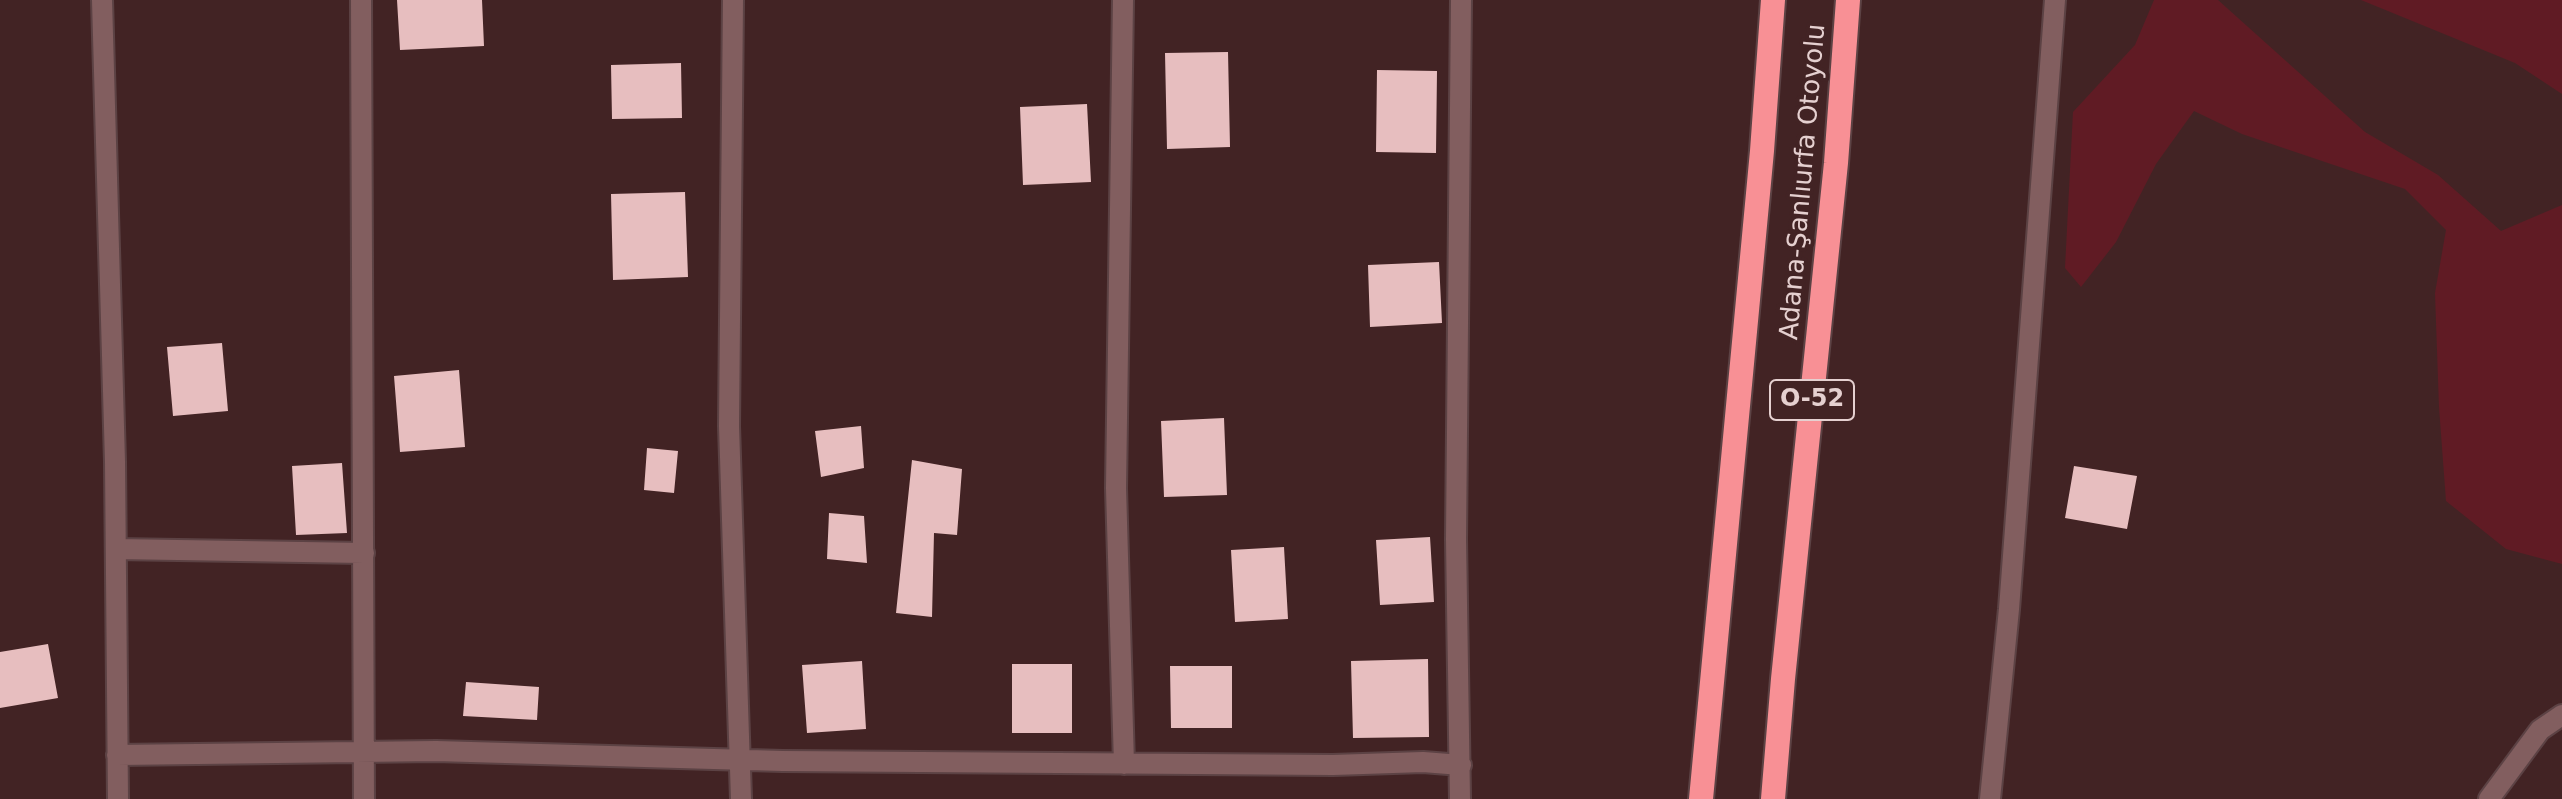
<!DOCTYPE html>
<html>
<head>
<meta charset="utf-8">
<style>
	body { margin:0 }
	canvas { display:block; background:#422324 }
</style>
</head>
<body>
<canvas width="2562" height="799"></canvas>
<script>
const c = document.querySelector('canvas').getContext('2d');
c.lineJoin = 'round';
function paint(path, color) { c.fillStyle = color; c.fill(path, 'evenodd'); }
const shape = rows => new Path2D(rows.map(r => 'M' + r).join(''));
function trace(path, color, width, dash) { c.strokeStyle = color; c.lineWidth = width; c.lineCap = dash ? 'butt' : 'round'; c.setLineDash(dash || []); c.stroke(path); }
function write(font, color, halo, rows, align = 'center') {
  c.font = font + ' "DejaVu Sans",sans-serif'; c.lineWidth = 8; c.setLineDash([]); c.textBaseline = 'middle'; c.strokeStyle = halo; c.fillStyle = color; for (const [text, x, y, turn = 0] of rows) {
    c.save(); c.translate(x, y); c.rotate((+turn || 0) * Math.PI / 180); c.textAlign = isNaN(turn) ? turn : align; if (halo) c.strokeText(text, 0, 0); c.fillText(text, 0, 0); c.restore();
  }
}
paint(shape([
	[2154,0,2218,0,2365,132,2438,175,2501,231,2562,205,2562,564,2506,549,2446,501,2439,407,2435,293,2446,230,2405,189,2242,134,2194,111,2156,164,2116,242,2081,287,2065,268,2073,112,2135,45],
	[2361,0,2562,0,2562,94,2515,63]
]), '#601b24');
paint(shape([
	[397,0,482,0,484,46,400,50],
	[1228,52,1230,147,1167,149,1165,53],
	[681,63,682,118,612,119,611,65],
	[1377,70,1437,71,1436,153,1376,152],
	[1087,104,1091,182,1023,185,1020,107],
	[685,192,688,277,613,280,611,194],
	[1439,262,1442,323,1370,327,1368,265],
	[222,343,228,411,173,416,167,347],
	[459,370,465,447,400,452,394,376],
	[1224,418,1227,495,1164,497,1161,421],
	[861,426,864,468,821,477,815,431],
	[647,448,678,451,674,493,644,490],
	[912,460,962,469,957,535,934,533,932,617,896,613],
	[342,463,347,533,296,535,292,466],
	[2074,466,2137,476,2127,529,2065,518],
	[829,513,864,516,867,563,827,559],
	[1430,537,1434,602,1380,605,1376,540],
	[1284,547,1288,619,1235,622,1231,550],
	[48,644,58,698,0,708,0,652],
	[1428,659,1429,737,1353,738,1351,661],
	[862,661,866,729,807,733,802,665],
	[1012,664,1072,664,1072,733,1012,733],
	[1170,666,1232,666,1232,728,1171,728],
	[466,682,539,687,537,720,463,716]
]), '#e7bebf');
const minor = shape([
	[102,0,115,462,118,799],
	[361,0,364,799],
	[733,0,729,426,741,799],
	[1123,0,1116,488,1124,764],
	[116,549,364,553],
	[117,755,436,751,783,761,1333,765,1423,762,1461,765],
	[1460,799,1456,539,1461,0],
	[1990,799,2009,609,2055,0],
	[2489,799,2540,730,2562,715]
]);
const motorway = shape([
	[1701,799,1762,151,1773,0],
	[1773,799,1783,679,1836,163,1848,0]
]);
trace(minor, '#5c4244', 24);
trace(motorway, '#5c4244', 28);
trace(minor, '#825e5f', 20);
trace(motorway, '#f89095', 24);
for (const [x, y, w] of [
	[1812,400,84]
]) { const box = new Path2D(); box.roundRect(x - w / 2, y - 20, w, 40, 6); c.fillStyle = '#422324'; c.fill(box); trace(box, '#e5d0d0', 2); }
write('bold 24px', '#e5d0d0', null, [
	["O-52",1812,400]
]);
write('26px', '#e5d0d0', '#422324', [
	["Adana-Şanlıurfa Otoyolu",1804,182,-85]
]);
</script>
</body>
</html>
